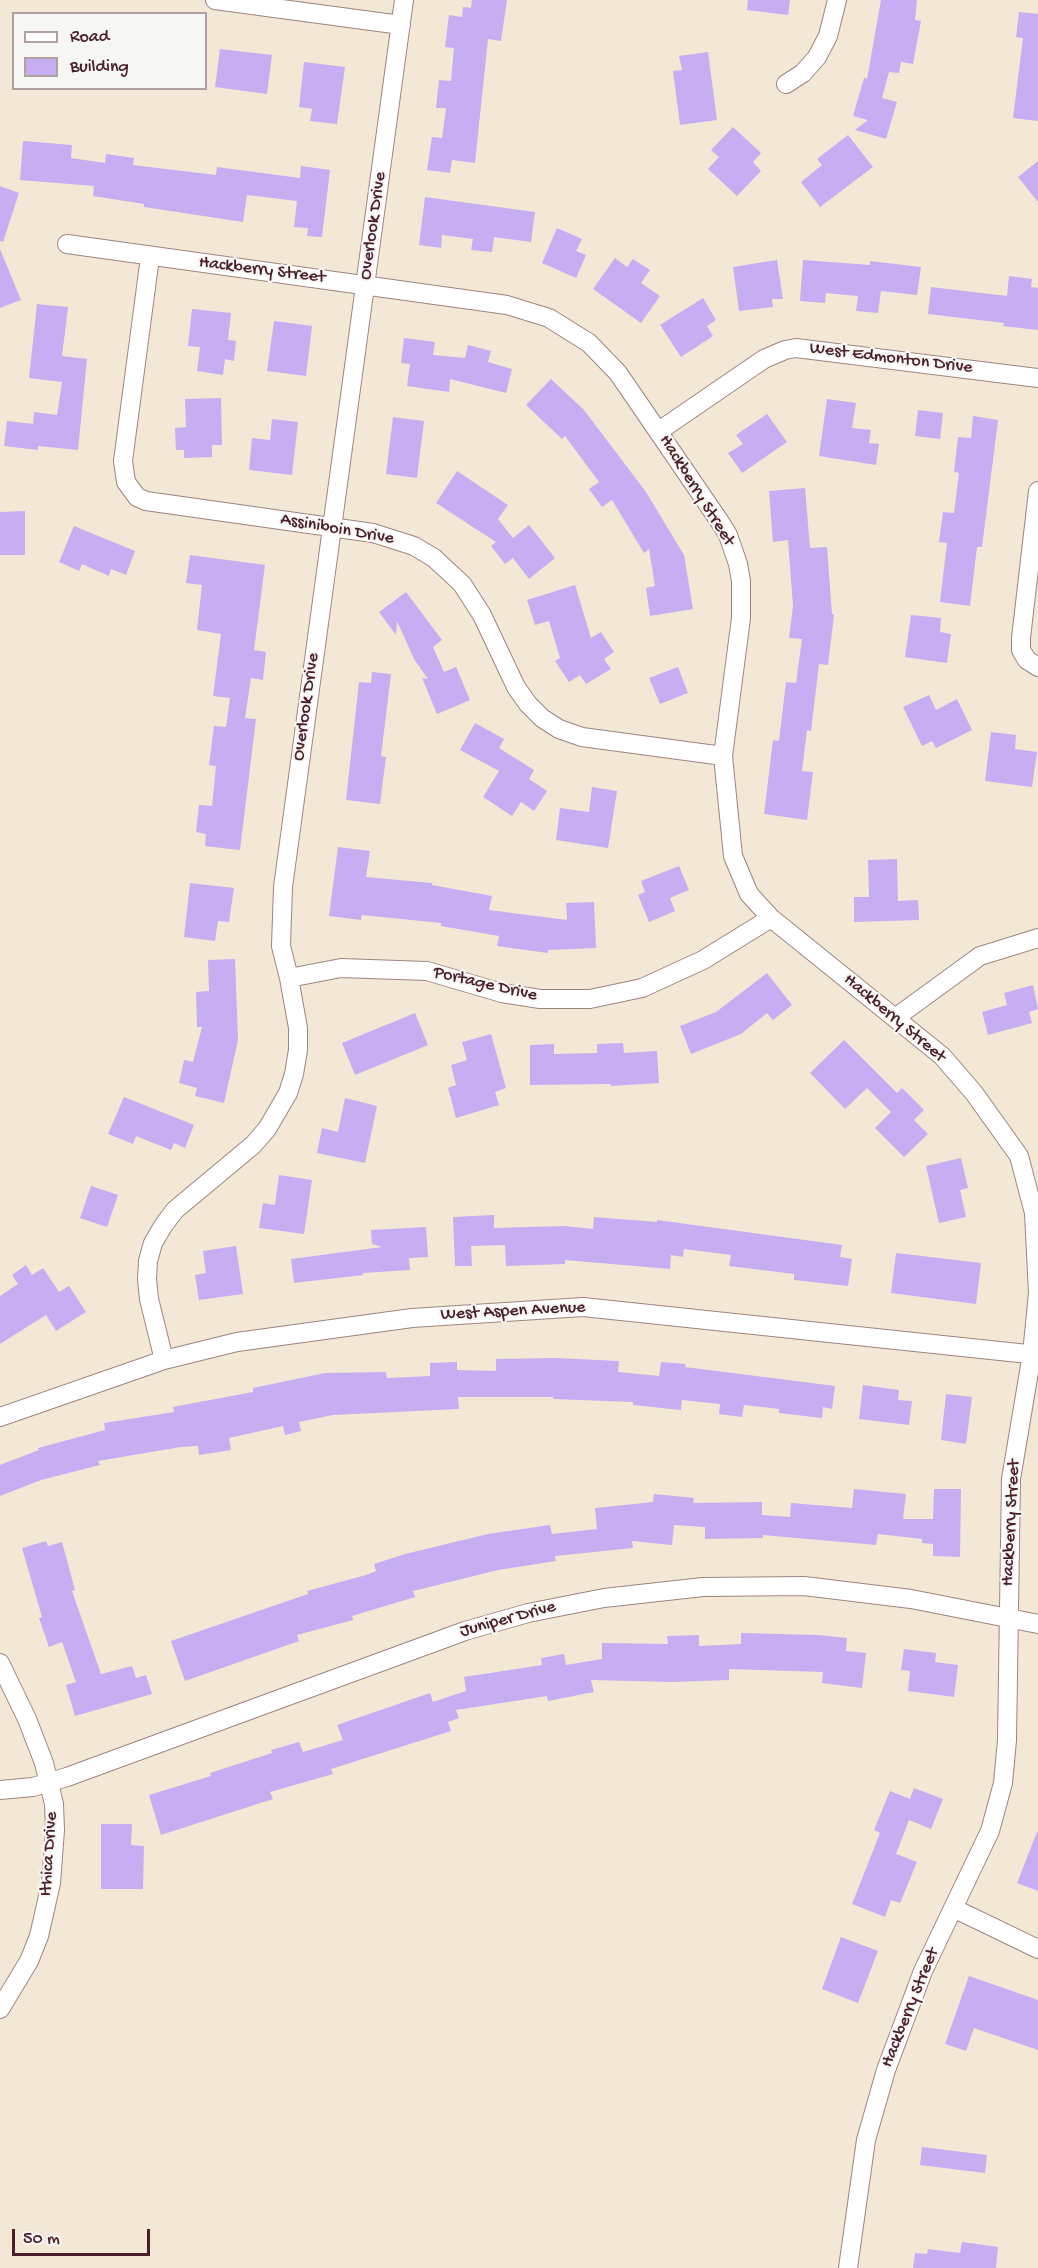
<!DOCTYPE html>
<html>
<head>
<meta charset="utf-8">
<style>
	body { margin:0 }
	#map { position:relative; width:1038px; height:2268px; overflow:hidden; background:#f3e8d5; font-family:"Gochi Hand",sans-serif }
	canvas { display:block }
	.legend { position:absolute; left:12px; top:12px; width:195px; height:78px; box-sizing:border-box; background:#f6f6f2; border:2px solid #b1a0a2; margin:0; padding:8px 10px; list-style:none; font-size:18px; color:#4a1f2b }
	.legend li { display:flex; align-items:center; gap:12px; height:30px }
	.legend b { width:30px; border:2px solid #b1a0a2 }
	.scale { position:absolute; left:12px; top:2229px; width:138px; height:27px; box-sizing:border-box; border:3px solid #4a1f2b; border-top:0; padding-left:8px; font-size:18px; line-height:21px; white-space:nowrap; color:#4a1f2b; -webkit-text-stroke:4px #f6f6f2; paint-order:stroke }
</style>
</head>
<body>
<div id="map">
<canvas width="1038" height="2268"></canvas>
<ul class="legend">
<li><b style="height:8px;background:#fff"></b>Road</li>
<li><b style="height:16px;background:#c7aef2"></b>Building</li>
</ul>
<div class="scale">50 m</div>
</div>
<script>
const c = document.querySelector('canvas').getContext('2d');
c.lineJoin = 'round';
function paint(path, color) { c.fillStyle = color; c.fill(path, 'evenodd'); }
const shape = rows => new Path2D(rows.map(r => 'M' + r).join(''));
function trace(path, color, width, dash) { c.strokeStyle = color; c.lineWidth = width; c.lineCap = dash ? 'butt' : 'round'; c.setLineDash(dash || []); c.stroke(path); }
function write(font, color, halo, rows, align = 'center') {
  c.font = font + ' "Gochi Hand",sans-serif'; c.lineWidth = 4.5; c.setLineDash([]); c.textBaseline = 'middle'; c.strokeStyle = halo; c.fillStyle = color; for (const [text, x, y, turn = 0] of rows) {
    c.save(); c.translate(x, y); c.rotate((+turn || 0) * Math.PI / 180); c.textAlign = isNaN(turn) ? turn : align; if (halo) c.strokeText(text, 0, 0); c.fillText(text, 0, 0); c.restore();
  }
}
paint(shape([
	[472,0,507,0,501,41,488,39,475,163,452,160,450,173,427,170,432,137,442,138,446,108,436,108,439,80,451,81,454,48,445,47,449,15,462,17,463,7,471,8],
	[748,0,790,0,788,15,747,10],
	[881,0,917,0,915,20,921,21,913,64,901,62,899,73,889,72,882,98,897,102,886,139,855,130,868,120,853,116,864,78,867,79],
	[1019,12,1038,14,1038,121,1013,118,1023,38,1016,37],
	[220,49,272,55,267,94,215,87],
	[708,52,717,120,680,125,673,71,682,70,679,56],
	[304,62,345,67,337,124,310,121,312,109,299,107],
	[733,127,761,153,753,162,761,171,737,196,708,169,719,157,711,150],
	[848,135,873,167,820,207,801,182,822,165,817,159],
	[23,141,72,145,71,158,105,163,106,154,134,158,133,165,216,175,217,167,300,178,301,166,330,170,322,237,307,236,308,228,294,227,297,201,247,195,243,222,144,207,144,204,93,196,94,186,20,180],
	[1038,161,1038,202,1018,177],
	[0,186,19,193,3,242,0,241],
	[425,197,535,212,531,242,494,237,492,252,471,250,473,239,442,235,441,248,419,245],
	[557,228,582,239,576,251,586,255,576,278,542,263],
	[0,249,21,300,0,308],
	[615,258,627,267,633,259,650,270,641,283,660,296,641,323,593,289],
	[777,260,783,299,772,299,773,307,739,311,733,267],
	[803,260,870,265,870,261,921,267,917,295,881,291,878,313,856,311,858,296,826,293,825,303,800,301],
	[1009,276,1032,279,1031,287,1038,288,1038,330,1003,326,1004,323,928,314,931,287,1007,296],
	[703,298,716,320,707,326,713,336,681,357,660,325],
	[37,304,68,307,62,356,87,359,78,450,38,446,38,450,4,446,7,421,33,424,34,412,57,415,62,382,29,378],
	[192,309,231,313,228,340,236,341,234,361,225,359,223,375,197,371,200,347,188,346],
	[274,321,312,326,306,376,267,371],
	[404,338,435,342,433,355,465,358,468,345,491,351,488,362,512,369,506,393,450,379,449,392,407,386,410,364,401,363],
	[551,379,584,410,646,492,684,555,693,609,650,616,646,588,655,586,649,549,644,553,612,500,602,507,589,489,599,482,565,436,562,439,526,405],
	[221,398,222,445,212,445,212,457,184,458,184,450,176,450,175,428,186,427,185,399],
	[827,399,856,403,852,428,871,430,869,443,879,444,876,465,819,456],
	[918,410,943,413,940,439,915,436],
	[767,414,787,442,742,473,728,453,743,444,736,435],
	[973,416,998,420,982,547,977,547,970,606,940,602,947,543,939,542,943,512,954,513,959,473,954,472,958,437,971,438],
	[393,417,424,421,417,478,386,474],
	[272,419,298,422,292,475,249,470,252,438,270,440],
	[457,471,508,505,498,519,513,538,529,525,555,558,529,579,513,558,505,564,491,546,496,542,436,503],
	[805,488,810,548,827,547,832,614,834,615,828,665,819,664,811,731,807,730,802,771,813,772,807,820,764,814,773,740,779,741,786,682,796,683,802,639,789,638,793,606,788,540,773,542,769,491],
	[25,511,25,555,0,555,0,512],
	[74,526,135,551,126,575,111,569,109,576,82,564,79,571,59,562],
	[190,555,265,565,254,650,266,652,263,680,251,678,245,718,256,719,240,850,205,846,206,834,196,832,199,805,212,806,216,766,209,765,214,726,226,727,230,698,213,696,221,634,197,630,202,585,186,583],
	[575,585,591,638,601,632,614,652,604,659,611,669,586,684,580,675,569,682,555,661,560,658,549,621,535,625,527,600],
	[406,592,442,640,433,647,444,672,456,667,470,700,437,714,422,678,428,679,414,659,397,621,396,635,379,612],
	[911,615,941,618,940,632,951,634,947,663,905,657],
	[678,667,688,693,660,704,649,678],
	[372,672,391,674,381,756,386,757,380,804,346,800,359,682,371,683],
	[929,695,936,710,957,699,972,730,936,748,932,741,922,746,903,707],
	[475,723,504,739,499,748,534,770,529,779,547,791,534,811,521,802,512,816,483,797,499,771,460,750],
	[991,732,1016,735,1015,749,1037,752,1032,787,985,781],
	[592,787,617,791,608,848,556,840,560,808,589,812],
	[338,847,370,851,366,877,432,883,432,885,492,896,489,910,567,920,566,903,594,902,596,948,548,950,548,953,497,946,499,936,441,926,441,923,362,915,361,920,329,916],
	[897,859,898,901,918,900,919,920,854,922,854,897,869,897,868,860],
	[679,866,689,890,670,898,675,911,649,922,638,895,645,892,641,881],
	[190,883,234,888,229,922,218,921,215,941,184,937],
	[235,959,238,1040,224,1103,195,1096,197,1088,179,1083,184,1060,193,1062,202,1027,197,1027,196,992,209,991,208,960],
	[767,973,792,1005,773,1020,767,1013,741,1034,691,1054,680,1026,716,1012],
	[1033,985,1038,1009,1029,1012,1032,1023,988,1035,982,1012,1007,1005,1004,993],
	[415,1013,428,1045,355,1075,342,1043],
	[491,1034,506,1088,495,1092,499,1105,456,1118,448,1088,456,1085,451,1065,467,1060,462,1042],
	[844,1040,897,1093,902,1088,924,1110,914,1120,928,1134,904,1157,875,1128,891,1112,867,1088,845,1109,810,1073],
	[623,1043,624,1053,657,1051,659,1083,611,1086,610,1084,530,1085,530,1045,554,1044,554,1054,597,1053,597,1044],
	[124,1097,194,1125,185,1148,174,1143,171,1150,136,1136,133,1144,108,1134],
	[345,1098,377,1106,365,1163,317,1153,322,1128,338,1132],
	[961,1158,968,1188,960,1190,966,1217,939,1223,926,1166],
	[279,1175,312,1180,304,1234,259,1228,263,1203,275,1205],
	[91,1186,118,1195,107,1227,80,1218],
	[494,1215,494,1228,564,1226,593,1229,594,1217,657,1222,657,1220,842,1245,840,1257,852,1259,848,1286,794,1280,794,1274,729,1266,731,1255,684,1249,683,1257,671,1255,670,1269,565,1260,565,1264,506,1266,505,1245,471,1246,472,1266,455,1266,453,1217],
	[426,1227,428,1257,409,1258,410,1270,363,1273,363,1275,294,1283,291,1259,382,1247,372,1244,371,1230],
	[236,1246,243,1294,199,1300,195,1275,206,1273,203,1251],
	[896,1253,981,1263,976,1304,891,1293],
	[26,1265,32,1275,43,1268,59,1292,69,1286,86,1312,56,1331,46,1315,0,1344,0,1296,18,1284,12,1275],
	[555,1358,619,1361,618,1372,659,1376,661,1362,686,1364,685,1367,835,1386,832,1409,823,1407,822,1418,779,1413,779,1409,744,1405,742,1417,719,1414,720,1404,682,1400,681,1410,633,1405,633,1402,553,1399,553,1397,458,1397,459,1409,333,1415,299,1422,301,1431,285,1435,283,1426,229,1438,231,1450,199,1455,198,1446,181,1447,98,1461,100,1465,41,1480,0,1496,0,1465,39,1450,38,1448,105,1430,104,1423,174,1412,173,1407,253,1392,253,1388,325,1373,386,1372,387,1378,430,1376,430,1363,457,1362,457,1370,496,1371,496,1359],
	[863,1385,899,1390,898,1400,912,1401,909,1425,859,1419],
	[946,1394,972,1397,966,1444,941,1440],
	[854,1489,906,1494,903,1519,933,1519,934,1489,961,1489,960,1557,933,1556,933,1544,922,1543,922,1539,878,1534,876,1545,763,1535,763,1538,705,1539,705,1527,674,1525,672,1545,632,1541,633,1548,555,1556,556,1561,498,1570,413,1591,415,1597,352,1616,353,1620,297,1635,299,1641,185,1681,171,1641,308,1594,307,1591,366,1575,376,1571,374,1564,405,1554,488,1534,550,1525,552,1534,597,1529,595,1508,653,1502,654,1494,694,1498,693,1503,762,1502,762,1515,790,1517,791,1503,852,1508],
	[46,1541,48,1546,62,1542,75,1590,72,1591,101,1674,132,1666,136,1678,146,1675,152,1694,75,1716,66,1685,76,1682,62,1642,49,1647,39,1618,42,1617,22,1548],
	[741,1633,818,1635,847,1638,846,1651,866,1653,862,1688,822,1683,823,1672,729,1669,729,1680,672,1682,591,1680,594,1692,548,1701,547,1696,456,1710,459,1718,448,1722,451,1731,331,1769,333,1774,270,1792,273,1799,161,1835,149,1795,211,1776,210,1773,272,1753,271,1750,299,1742,303,1752,343,1740,337,1725,430,1693,433,1702,466,1691,464,1677,542,1665,541,1658,564,1654,566,1665,602,1659,602,1643,668,1644,667,1636,699,1635,699,1646,741,1644],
	[904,1649,936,1653,935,1662,958,1665,954,1697,908,1691,910,1671,901,1670],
	[914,1788,943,1799,931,1829,909,1820,896,1854,917,1862,900,1903,891,1900,885,1917,852,1904,880,1833,874,1830,890,1791,910,1799],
	[101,1824,132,1824,131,1845,144,1846,143,1889,101,1889],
	[1037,1832,1038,1832,1038,1891,1017,1883],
	[841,1937,878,1951,858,2003,822,1989],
	[969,1976,1038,2000,1038,2050,974,2028,966,2051,945,2044],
	[922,2147,987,2155,985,2173,920,2165],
	[962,2242,998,2247,996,2268,913,2268,915,2253,927,2254,928,2249,960,2253]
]), '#c7aef2');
const minor = shape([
	[215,0,401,25],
	[786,84,803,73,817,57,828,36,837,0],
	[67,244,507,305,549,318,589,343,618,373,720,522,728,535,738,564,741,581,741,618,723,756,733,856,749,894,771,918,942,1056,974,1093,1019,1156,1034,1213,1038,1293,1032,1354,1011,1479,1007,1740,1003,1783,990,1831,923,1971,886,2070,866,2140,848,2268],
	[150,257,123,461,126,482,137,497,146,501,373,533,414,546,434,558,462,584,482,615,516,687,528,704,542,718,559,729,582,737,723,756],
	[659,431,764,359,785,350,796,348,1038,378],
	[1038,491,1021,638,1021,650,1027,660,1038,667],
	[289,978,341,968,427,971,502,993,540,999,590,999,642,988,703,960,771,918],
	[895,1018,980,956,1038,938],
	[164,1360,149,1299,147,1279,148,1261,153,1243,163,1226,175,1210,253,1145,267,1129,288,1093,294,1074,298,1050,298,1028,289,978,281,946,283,887,404,0],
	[0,1417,164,1360,237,1342,412,1318,583,1307,1038,1355],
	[0,1663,27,1719,44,1763,54,1804,55,1830,51,1883,39,1936,29,1961,0,2009],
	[0,1790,33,1787,67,1777,465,1631,528,1613,604,1598,703,1587,804,1586,911,1599,1038,1624],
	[953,1908,1038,1949]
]);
trace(minor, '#9e8480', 20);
trace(minor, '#fff', 18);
write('18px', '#4a1f2b', '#f6f6f2', [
	["Overlook Drive",374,226,-82],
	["Hackberry Street",262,271,7],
	["West Edmonton Drive",891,359,7],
	["Hackberry Street",696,491,58],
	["Assiniboin Drive",337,530,10],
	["Overlook Drive",307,707,-82],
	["Portage Drive",485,985,13],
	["Hackberry Street",894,1019,40],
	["West Aspen Avenue",513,1312,-3],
	["Hackberry Street",1012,1523,-87],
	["Juniper Drive",508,1620,-15],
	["Ithica Drive",50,1854,-86],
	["Hackberry Street",911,2008,-68]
]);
</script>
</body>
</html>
